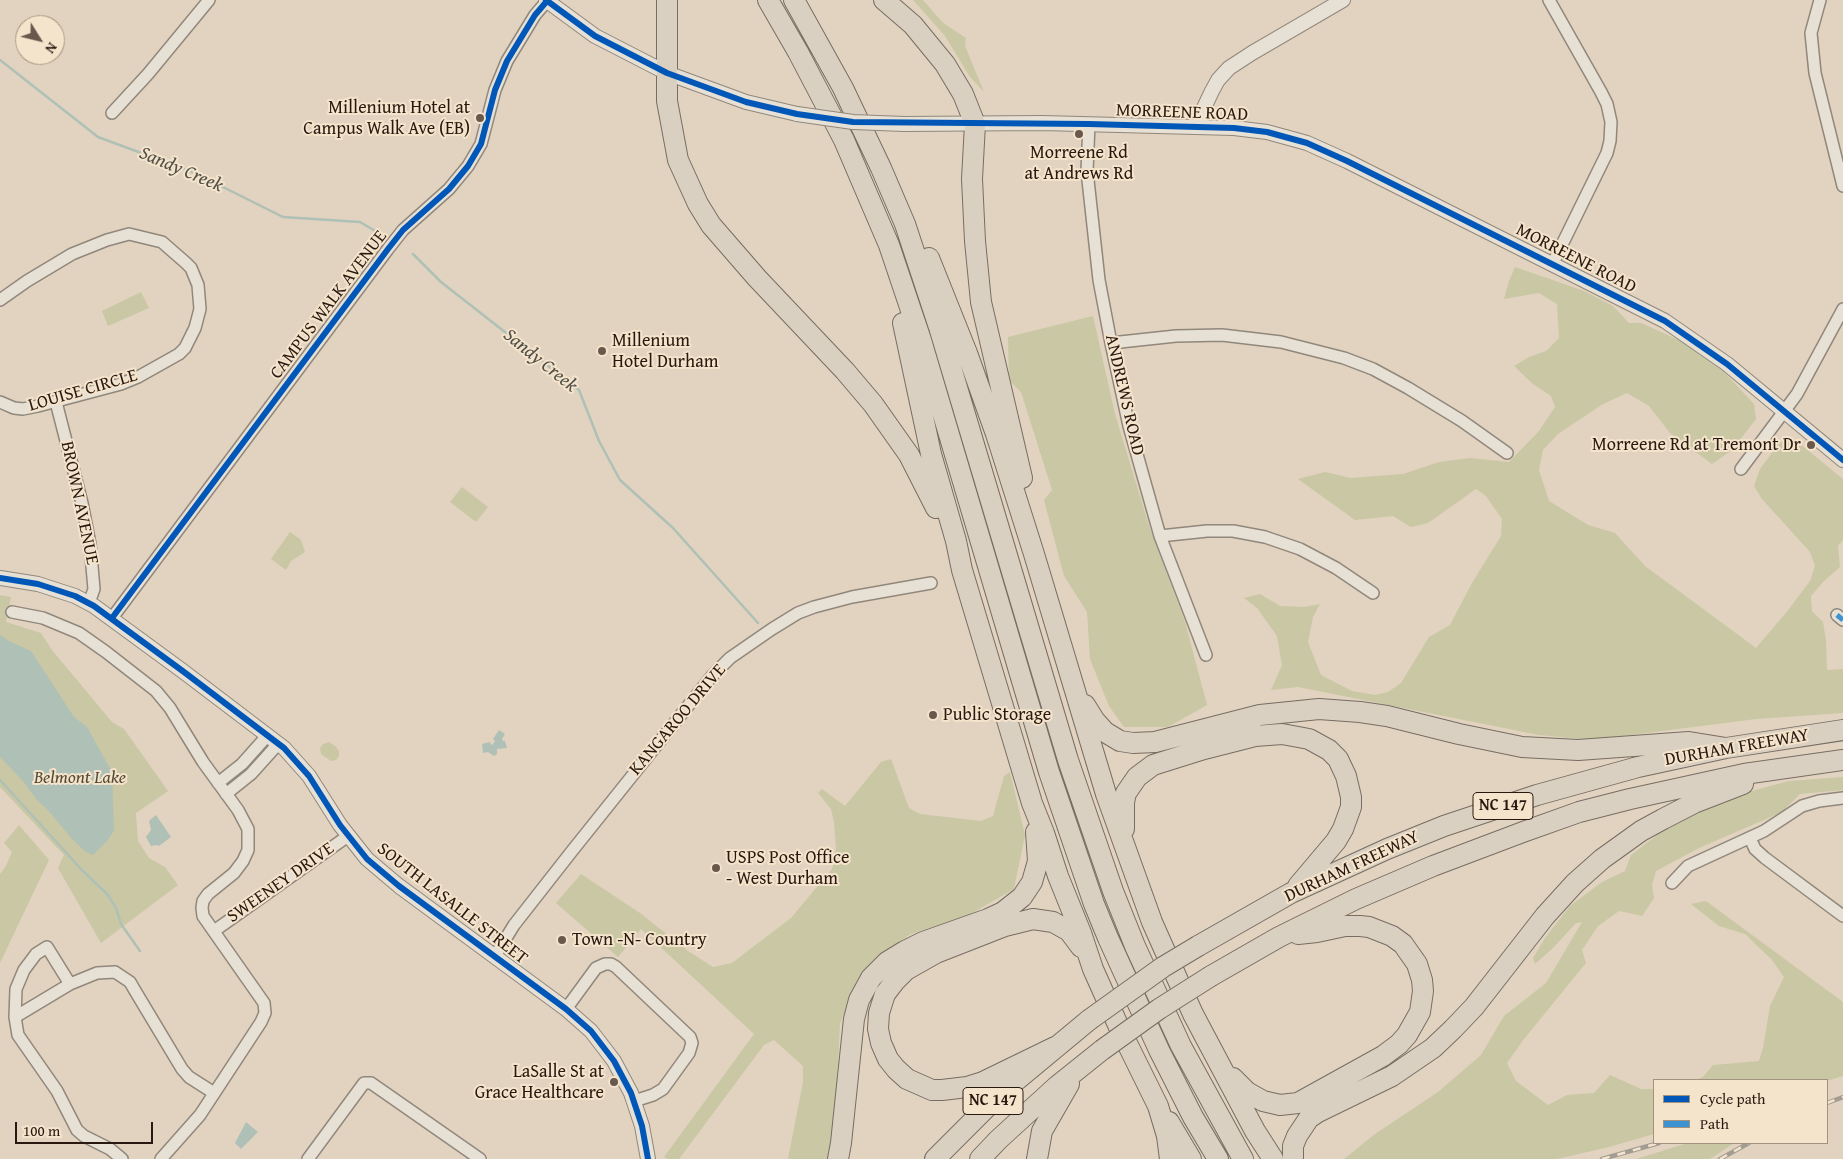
<!DOCTYPE html>
<html>
<head>
<meta charset="utf-8">
<style>
	body { margin:0 }
	#map { position:relative; width:1843px; height:1159px; overflow:hidden; background:#e1d3bf; font-family:"Gentium Book Plus",serif }
	canvas { display:block }
	.legend { position:absolute; left:1653px; top:1079px; width:175px; height:65px; box-sizing:border-box; background:#f5e4cc; border:1px solid #a39280; margin:0; padding:6px 9px; list-style:none; font-size:15px; color:#28180f }
	.legend li { display:flex; align-items:center; gap:10px; height:25px }
	.legend b { width:25px; border:1px solid #a39280 }
	.north { position:absolute; left:15px; top:15px; width:50px; height:50px; box-sizing:border-box; background:#f5e4cc; border:1px solid #a39280; border-radius:50%; rotate:126deg; font-size:14px; font-weight:700; line-height:20px; text-align:center; color:#28180f }
	.north::after { content:''; display:block; margin:auto; width:18px; height:22px; background:#69594d; clip-path:polygon(50% 0,100% 100%,50% 72%,0 100%) }
	.scale { position:absolute; left:15px; top:1122px; width:138px; height:22px; box-sizing:border-box; border:2px solid #28180f; border-top:0; padding-left:6px; font-size:15px; line-height:18px; white-space:nowrap; color:#28180f; -webkit-text-stroke:4px #f5e4cc; paint-order:stroke }
</style>
</head>
<body>
<div id="map">
<canvas width="1843" height="1159"></canvas>
<ul class="legend">
<li><b style="height:6px;background:#0057b8"></b>Cycle path</li>
<li><b style="height:6px;background:#3c93d2"></b>Path</li>
</ul>
<div class="north">N</div>
<div class="scale">100 m</div>
</div>
<script>
const c = document.querySelector('canvas').getContext('2d');
c.lineJoin = 'round';
function paint(path, color) { c.fillStyle = color; c.fill(path, 'evenodd'); }
const shape = rows => new Path2D(rows.map(r => 'M' + r).join(''));
function trace(path, color, width, dash) { c.strokeStyle = color; c.lineWidth = width; c.lineCap = dash ? 'butt' : 'round'; c.setLineDash(dash || []); c.stroke(path); }
function write(font, color, halo, rows, align = 'center') {
  c.font = font + ' "Gentium Book Plus",serif'; c.lineWidth = 4; c.setLineDash([]); c.textBaseline = 'middle'; c.strokeStyle = halo; c.fillStyle = color; for (const [text, x, y, turn = 0] of rows) {
    c.save(); c.translate(x, y); c.rotate((+turn || 0) * Math.PI / 180); c.textAlign = isNaN(turn) ? turn : align; if (halo) c.strokeText(text, 0, 0); c.fillText(text, 0, 0); c.restore();
  }
}
paint(shape([
	[913,0,923,0,943,23,966,38,965,46,984,92,970,77,945,36],
	[1515,267,1584,291,1613,306,1629,323,1641,323,1681,341,1724,372,1754,404,1756,419,1732,450,1712,464,1670,433,1649,406,1627,393,1603,404,1558,434,1543,450,1539,470,1549,501,1588,525,1615,533,1645,566,1756,648,1789,609,1810,581,1815,566,1810,552,1762,499,1754,486,1760,469,1780,442,1794,439,1843,479,1843,540,1838,546,1840,567,1823,582,1811,596,1812,611,1823,622,1826,640,1827,670,1843,669,1843,713,1756,719,1592,740,1539,735,1298,687,1271,690,1282,665,1277,636,1257,608,1244,598,1260,594,1280,606,1304,607,1320,604,1313,617,1308,642,1321,675,1352,691,1375,695,1388,692,1401,683,1429,637,1450,625,1472,583,1501,536,1502,519,1486,496,1476,489,1428,523,1411,527,1393,516,1355,520,1298,479,1325,472,1351,478,1403,474,1439,462,1470,458,1509,462,1539,431,1555,407,1551,396,1533,384,1514,366,1529,357,1546,351,1559,338,1557,304,1539,293,1504,299,1509,281],
	[141,292,149,308,108,326,102,311],
	[1093,316,1115,414,1150,529,1185,622,1207,705,1168,727,1124,727,1109,706,1090,659,1087,612,1064,576,1044,500,1052,490,1021,392,1009,380,1008,337],
	[462,487,488,507,476,522,450,502],
	[290,532,301,540,305,552,291,561,286,570,271,559],
	[0,595,11,597,6,622,41,633,52,650,112,722,124,729,168,791,136,813,138,841,149,858,165,867,178,885,101,943,58,868,64,855,0,787],
	[329,742,335,746,339,751,339,756,336,760,331,761,321,754,320,748,323,744],
	[891,759,909,808,920,814,981,821,993,816,1004,776,1010,772,1025,835,1014,889,967,916,911,934,877,957,857,981,840,1024,835,1120,828,1159,788,1159,803,1082,803,1066,774,1040,764,1045,679,1159,668,1159,664,1157,754,1034,641,929,618,957,556,903,581,874,640,913,688,951,713,967,732,963,791,918,832,869,836,848,834,822,831,809,818,793,822,789,845,806,881,762],
	[1843,777,1843,790,1800,794,1782,812,1699,848,1656,871,1652,885,1654,898,1642,916,1619,911,1598,926,1582,950,1586,963,1524,1039,1507,1063,1516,1081,1548,1105,1567,1095,1594,1093,1610,1075,1641,1089,1654,1089,1654,1134,1609,1147,1557,1159,1344,1159,1375,1134,1438,1092,1481,1055,1504,1016,1546,983,1582,922,1576,923,1553,948,1535,964,1533,958,1545,938,1570,906,1602,882,1625,871,1631,855,1661,832,1722,799,1789,781],
	[19,825,49,860,0,963,0,874,6,866,12,852,4,843],
	[1706,901,1843,1002,1843,1076,1827,1081,1695,1080,1703,1077,1713,1065,1759,1061,1763,1048,1770,1006,1784,977,1772,960,1745,934,1719,926,1691,904],
	[1688,1143,1734,1143,1710,1159,1636,1159]
]), '#cac7a4');
paint(shape([
	[0,635,9,641,31,651,74,717,87,727,112,772,114,830,108,840,93,855,86,852,73,840,48,810,37,800,23,781,0,757],
	[499,730,505,734,502,739,503,741,505,741,507,748,497,749,497,754,494,756,488,752,483,753,482,744,490,742,491,745,493,744,495,741,493,739],
	[156,815,171,837,159,846,156,845,151,846,146,837,151,830,149,821],
	[246,1122,258,1132,241,1149,235,1143]
]), '#afc0b6');
trace(shape([
	[0,60,98,137,195,173,283,217,360,222,382,235],
	[413,254,441,282,579,390,599,441,620,480,673,528,758,623],
	[0,780,81,869,108,895,116,908,121,924,140,951]
]), '#afc0b6', 2.5);
const minor = shape([
	[1549,0,1601,92,1607,104,1611,122,1610,141,1607,153,1552,265],
	[1820,0,1811,33,1815,73,1843,186],
	[112,113,148,74,209,0],
	[1089,124,1087,171,1099,280,1111,343,1129,426,1160,536,1206,655],
	[0,300,27,281,72,254,107,240,129,234,162,242,186,263,191,268,198,285,200,309,195,328,185,348,179,354,138,377,121,384,38,406,23,409,14,408,0,402],
	[1111,343,1176,336,1222,335,1281,342,1344,358,1373,369,1408,388,1462,421,1507,453],
	[56,402,82,503,90,544,94,589,89,603],
	[1741,469,1797,394,1843,309],
	[1160,536,1207,531,1233,531,1265,537,1300,549,1336,568,1373,593],
	[12,612,43,618,79,633,106,652,156,691,170,708,203,762,238,810,248,829,248,850,243,861,234,873,208,894,203,901,202,908,203,916,264,1003,265,1013,261,1022,200,1115,161,1159],
	[1837,615,1843,620],
	[112,618,388,249,403,230,449,189,468,166,481,144,495,90,507,61,535,15,547,1],
	[218,783,242,764,267,736],
	[226,794,251,774,278,744],
	[1750,838,1755,849,1765,858,1843,916],
	[1672,883,1688,866,1764,831,1802,806,1819,801,1843,798],
	[214,931,348,836],
	[495,956,514,925,572,851,712,676,730,658,772,629,798,613,814,607,852,597,931,583],
	[70,984,47,947,36,954,24,970,16,989,15,1017,18,1035,57,1091,77,1130,84,1136,110,1149,122,1159],
	[566,1009,596,968,605,964,611,964,616,967,690,1037,692,1043,689,1053,663,1089,653,1095,634,1101],
	[15,1017,70,984,97,973,115,972,130,982,134,989,182,1069,189,1077,214,1093],
	[308,1159,364,1083,371,1083,480,1159]
]);
const tertiary = shape([
	[546,0,595,36,667,73,746,102,797,114],
	[904,124,1042,123,1234,128,1267,132,1307,143,1347,161,1665,321,1727,364,1843,460],
	[1199,127,1202,112,1212,91,1218,80,1229,68,1252,53,1343,0],
	[0,578,38,584,75,596,94,606,184,672,284,748,309,776,340,825,367,859,399,886,566,1009,591,1031,614,1061,631,1093,642,1126,648,1159]
]);
const motorway = shape([
	[667,0,667,101,678,160,698,204,711,225,757,278,845,371,873,404,909,455,936,508],
	[768,0,798,52,844,140,889,245,921,340,1049,772,1094,904,1108,938,1159,1050,1193,1117,1218,1159],
	[794,0,843,88,881,168,905,224,939,327,1068,760,1113,891,1135,946,1181,1046,1243,1159],
	[884,0,913,25,945,64,963,94,975,124,972,179,975,241,981,302,1022,478],
	[929,258,967,353,996,434,1034,554,1106,794,1152,922,1193,1014,1255,1131,1273,1159],
	[903,323,931,454,956,541,962,570,1032,803,1044,833,1058,876,1081,933,1093,969,1118,1025,1158,1106,1167,1136,1170,1159],
	[1085,705,1095,721,1105,732,1120,741,1133,743,1155,742,1260,715,1319,709,1360,712,1387,716,1459,734,1522,747,1578,750,1689,742,1726,748],
	[1124,829,1124,802,1126,793,1137,777,1153,765,1204,749,1255,736,1282,734,1309,739,1329,750,1338,759,1346,776,1351,797,1351,807,1343,829,1336,841,1298,886],
	[1198,946,1291,893,1387,849,1444,826,1537,795,1638,767,1726,748,1843,730],
	[1211,976,1279,937,1356,899,1433,866,1523,832,1579,812,1630,799,1744,774,1843,760],
	[1055,1047,983,1082,967,1087,942,1090,932,1090,907,1079,896,1069,888,1059,881,1043,878,1029,879,1013,885,994,895,981,906,970,936,953,1005,926,1033,919,1053,922,1069,931,1081,947],
	[1233,1078,1247,1092,1263,1101,1280,1105,1298,1103,1383,1056,1399,1044,1407,1035,1420,1012,1423,991,1422,980,1417,964,1403,944,1392,936,1369,927,1360,926,1345,926,1317,932,1298,934],
	[1169,1122,1191,1159],
	[838,1159,841,1143,854,1019,859,1000,871,978,887,962,905,951,923,942,988,919,1003,912,1022,897,1032,882,1038,861,1036,832],
	[935,1159,1001,1093,1089,1020],
	[980,1159,998,1140,1057,1086,1102,1050],
	[1037,1159,1042,1131,1069,1084],
	[1293,1159,1293,1146,1297,1136,1309,1118,1318,1112,1392,1076,1433,1048,1453,1029,1474,1007,1545,916,1575,883,1602,859,1641,831,1663,819,1694,803,1743,784]
]);
trace(minor, '#91877b', 14);
trace(tertiary, '#91877b', 16);
trace(motorway, '#776d63', 22);
trace(minor, '#e7e0d5', 11);
trace(tertiary, '#e7e0d5', 14);
trace(motorway, '#dad0c1', 20);
const rail = shape([
	[1827,1103,1843,1097],
	[1602,1159,1659,1143],
	[1720,1159,1749,1143]
]);
trace(rail, '#a39c93', 4.5);
trace(rail, '#f5e4cc', 2.5, [8]);
const tertiaryBridge = shape([
	[797,114,853,122,904,124]
]);
const motorwayBridge = shape([
	[1089,1020,1163,967,1198,946],
	[1102,1050,1159,1009,1211,976]
]);
trace(tertiaryBridge, '#91877b', 16, []);
trace(motorwayBridge, '#776d63', 22, []);
trace(tertiaryBridge, '#e7e0d5', 14);
trace(motorwayBridge, '#dad0c1', 20);
trace(shape([
	[1837,615,1843,620]
]), '#3c93d2', 5, [10, 5]);
trace(shape([
	[546,0,595,36,667,73,746,102,797,114,853,122,1089,124,1234,128,1267,132,1307,143,1347,161,1665,321,1727,364,1843,460],
	[0,578,38,584,75,596,94,606,184,672,284,748,309,776,340,825,367,859,399,886,566,1009,591,1031,614,1061,631,1093,642,1126,648,1159],
	[112,618,388,249,403,230,449,189,468,166,481,144,495,90,507,61,535,15,547,1]
]), '#0057b8', 6);
for (const [x, y, r, color] of [
	[480,118,5,"#69594d"],
	[1079,134,5,"#69594d"],
	[602,351,5,"#69594d"],
	[1811,445,5,"#69594d"],
	[933,715,5,"#69594d"],
	[716,868,5,"#69594d"],
	[562,940,5,"#69594d"],
	[614,1082,5,"#69594d"]
]) { const dot = new Path2D(); dot.arc(x, y, r, 0, 2 * Math.PI); c.fillStyle = color; c.fill(dot); trace(dot, '#f5e4cc', 2); }
for (const [x, y, w] of [
	[1503,806,60],
	[993,1101,60]
]) { const box = new Path2D(); box.roundRect(x - w / 2, y - 13.5, w, 27, 4); c.fillStyle = '#f5e4cc'; c.fill(box); trace(box, '#28180f', 1); }
write('bold 16px', '#28180f', null, [
	["NC 147",1503,806],
	["NC 147",993,1101]
]);
write('18px', '#28180f', '#f5e4cc', [
	["Millenium Hotel at",470,108,"right"],
	["Campus Walk Ave (EB)",470,129,"right"],
	["Morreene Rd",1079,153,"center"],
	["at Andrews Rd",1079,174,"center"],
	["Millenium",612,341],
	["Hotel Durham",612,362],
	["Morreene Rd at Tremont Dr",1801,445,"right"],
	["Public Storage",943,715],
	["USPS Post Office",726,858],
	["- West Durham",726,879],
	["Town -N- Country",572,940],
	["LaSalle St at",604,1072,"right"],
	["Grace Healthcare",604,1093,"right"]
], 'left');
write('18px', '#28180f', '#f5e4cc', [
	["MORREENE ROAD",1182,113,2],
	["MORREENE ROAD",1576,259,27],
	["CAMPUS WALK AVENUE",329,305,-53],
	["LOUISE CIRCLE",83,391,-16],
	["ANDREWS ROAD",1124,395,77],
	["BROWN AVENUE",79,503,78],
	["KANGAROO DRIVE",678,720,-50],
	["DURHAM FREEWAY",1737,748,-10],
	["DURHAM FREEWAY",1352,867,-25],
	["SWEENEY DRIVE",281,883,-35],
	["SOUTH LASALLE STREET",452,904,38]
]);
write('italic 18px', '#534a35', '#f5e4cc', [
	["Belmont Lake",80,778]
]);
write('italic 19px', '#505048', '#f5e4cc', [
	["Sandy Creek",181,170,23],
	["Sandy Creek",540,361,39]
]);
</script>
</body>
</html>
